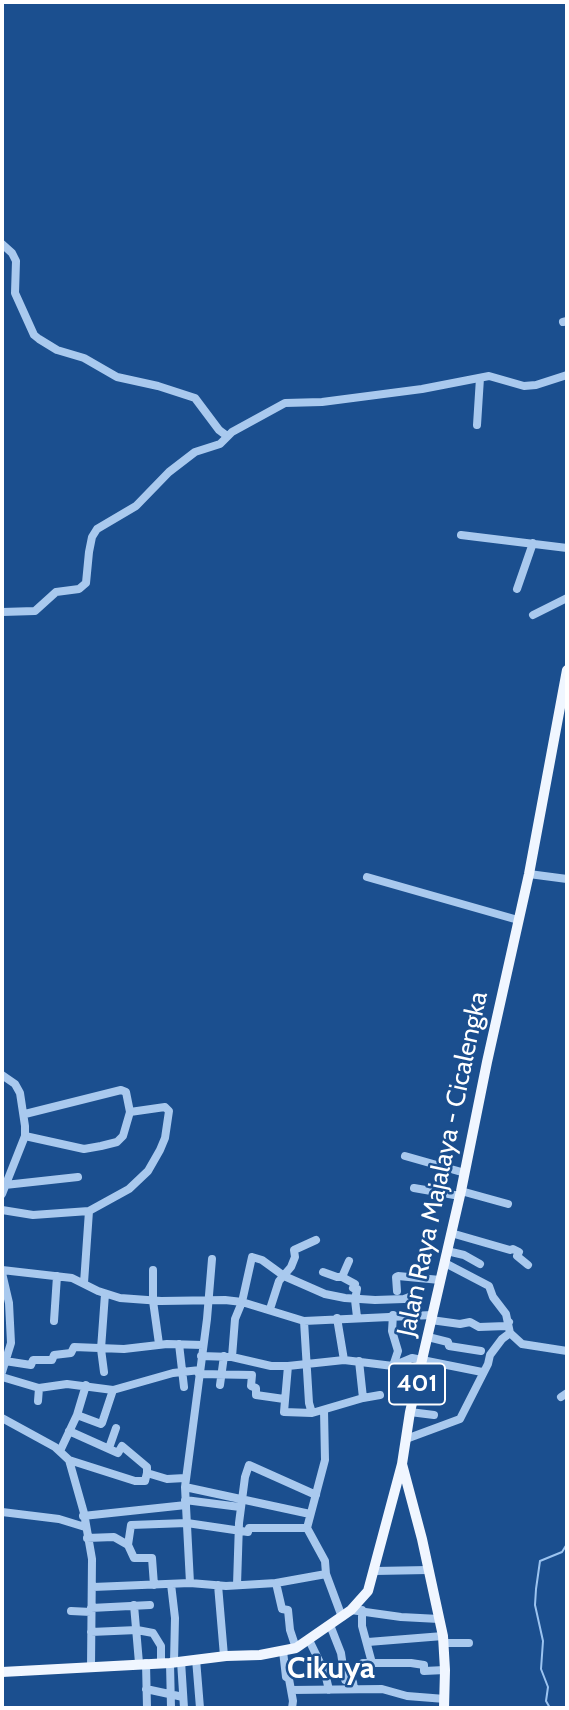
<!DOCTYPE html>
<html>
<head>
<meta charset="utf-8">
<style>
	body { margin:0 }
	#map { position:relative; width:569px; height:1710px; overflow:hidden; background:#1b4f8f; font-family:Cabin,sans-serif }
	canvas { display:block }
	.frame { position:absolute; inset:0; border:4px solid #fff; pointer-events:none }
</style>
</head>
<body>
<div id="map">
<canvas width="569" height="1710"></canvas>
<div class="frame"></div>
</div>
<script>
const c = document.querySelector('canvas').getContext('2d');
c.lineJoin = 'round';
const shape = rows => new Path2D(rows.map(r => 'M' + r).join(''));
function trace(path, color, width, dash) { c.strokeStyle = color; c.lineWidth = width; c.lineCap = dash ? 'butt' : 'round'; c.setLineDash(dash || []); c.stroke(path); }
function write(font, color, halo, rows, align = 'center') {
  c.font = font + ' Cabin,sans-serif'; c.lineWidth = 5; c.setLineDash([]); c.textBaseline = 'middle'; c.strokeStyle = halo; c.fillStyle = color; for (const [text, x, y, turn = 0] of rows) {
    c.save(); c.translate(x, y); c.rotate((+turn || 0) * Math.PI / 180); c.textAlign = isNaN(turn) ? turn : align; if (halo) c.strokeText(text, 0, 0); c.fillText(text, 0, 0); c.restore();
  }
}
trace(shape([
	[550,1708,546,1701,548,1687,541,1669,543,1641,535,1605,536,1589,540,1561,562,1552,567,1544]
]), '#9cc4f0', 2);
trace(shape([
	[2,244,12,253,16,261,15,293,34,335,39,339,57,350,84,358,117,377,158,386,195,398,219,430,227,436],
	[563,322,567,321],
	[477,425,480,378],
	[461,535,567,548],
	[517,589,533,543],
	[2,612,35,611,56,592,79,589,86,583,89,552,92,537,97,529,136,506,169,472,195,452,220,444,232,432,285,403,322,402,422,389,489,376,524,386,536,385,567,375],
	[533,615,567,598],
	[529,874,567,879],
	[367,877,518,920],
	[2,1075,15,1084,20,1093,25,1126,25,1136,2,1194],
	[25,1136,84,1149,101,1146,117,1142,123,1136,130,1112,126,1092,121,1090,25,1114],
	[405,1156,465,1173],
	[5,1185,78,1177],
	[414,1188,460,1196],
	[461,1191,508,1204],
	[2,1210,33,1215,89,1211,129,1189,148,1171,160,1150,165,1138,169,1111,165,1107,130,1112],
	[451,1233,510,1250,513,1249,519,1252,517,1256,528,1265],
	[447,1251,464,1255,480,1264],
	[445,1263,489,1286,493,1297,506,1314,510,1333,522,1344,567,1351],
	[2,1270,72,1278,98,1291,120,1298,161,1301,225,1300,242,1302,304,1321,432,1315],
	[153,1270,153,1301,159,1344],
	[323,1272,337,1277,342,1277,355,1284,353,1288,357,1289,355,1300,357,1317],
	[2,1273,9,1303,11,1343,2,1372],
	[342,1277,349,1261],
	[84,1283,89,1211],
	[397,1291,396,1277,398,1276,440,1280],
	[270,1309,279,1281,291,1267,295,1257,294,1250,316,1240],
	[393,1315,392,1331,398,1351,393,1366,393,1382],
	[337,1318,344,1360],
	[431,1320,460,1324,470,1322,479,1327,506,1326,509,1322],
	[54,1321,57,1276],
	[304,1321,309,1403,312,1413],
	[428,1337,448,1342,449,1346,481,1351],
	[179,1344,184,1387],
	[201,1356,232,1357,271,1366,288,1366,344,1360,393,1366,412,1358,482,1372],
	[232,1357,235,1319,242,1302,252,1257,262,1260,284,1276,325,1294,345,1298,375,1300,404,1299,412,1296],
	[5,1361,31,1365,33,1360,52,1360,54,1355,71,1353,74,1347,124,1349,167,1344,203,1345],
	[359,1361,363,1398,380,1395],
	[288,1366,284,1412,312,1413,363,1398],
	[104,1372,101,1349,105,1294],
	[199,1374,252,1375,251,1386,256,1388,256,1395,284,1399],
	[2,1377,39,1388,67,1384,113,1390],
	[220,1385,224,1356],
	[561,1397,567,1393],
	[38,1401,39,1388],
	[324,1410,325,1460,307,1528,325,1561,326,1574,342,1617],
	[410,1412,434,1415],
	[77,1415,86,1385],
	[2,1418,55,1447,69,1460,84,1513,92,1559,91,1667],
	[69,1431,118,1453,122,1446,147,1467,147,1473],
	[406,1439,460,1419,488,1364,490,1355,502,1339,510,1333],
	[109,1448,116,1428],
	[60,1451,77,1415,101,1424,102,1423,113,1390,173,1373,200,1370],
	[69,1460,135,1481,145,1481,147,1473,167,1479,185,1478],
	[185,1487,310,1514],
	[185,1500,240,1507],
	[2,1512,59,1519,85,1527],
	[83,1516,186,1505],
	[87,1538,114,1537,128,1545,134,1558,152,1558,154,1585],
	[128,1545,131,1525,187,1523,248,1532,249,1528,307,1528],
	[375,1571,428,1570],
	[190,1583,185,1487,207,1319,212,1259],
	[276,1583,282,1609,288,1610,290,1630,296,1648],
	[171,1584,175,1618,174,1662],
	[218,1585,224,1656],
	[237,1585,239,1523,245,1477,249,1465,316,1495],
	[93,1587,190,1583,226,1586,276,1583,326,1574],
	[134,1605,139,1663],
	[91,1608,150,1605],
	[351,1610,401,1617,439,1619],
	[362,1610,362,1626,372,1663],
	[71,1611,91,1612],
	[330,1625,341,1653,345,1680,353,1682,354,1689],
	[91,1632,137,1630,153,1633,161,1646,161,1663],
	[309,1640,325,1673,329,1690],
	[368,1642,443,1636],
	[444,1643,469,1643],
	[283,1651,286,1677,289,1679,293,1701,292,1708],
	[196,1659,200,1708],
	[181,1661,184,1708],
	[146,1663,147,1708],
	[170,1663,171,1708],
	[363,1663,411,1663,424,1665,424,1671,445,1670],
	[146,1689,183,1697],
	[291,1690,382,1689,407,1696,445,1699]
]), '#a9c9ee', 8);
trace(shape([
	[2,1672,170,1663,226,1656,260,1655,296,1648,351,1610,368,1591,402,1464],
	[444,1708,445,1670,443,1636,422,1539,402,1464,410,1412,461,1191,487,1062,529,874,567,670]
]), '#f0f6ff', 10);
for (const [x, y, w] of [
	[417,1384,56]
]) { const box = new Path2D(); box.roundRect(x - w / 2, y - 20.5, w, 41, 5); c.fillStyle = '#1b4f8f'; c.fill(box); trace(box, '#fff', 2); }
write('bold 24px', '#fff', null, [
	["401",417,1384]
]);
write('26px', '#fff', '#1b4f8f', [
	["Jalan Raya Majalaya - Cicalengka",443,1164,-78]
]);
write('bold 30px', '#fff', '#1b4f8f', [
	["Cikuya",331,1669]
]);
</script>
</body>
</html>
